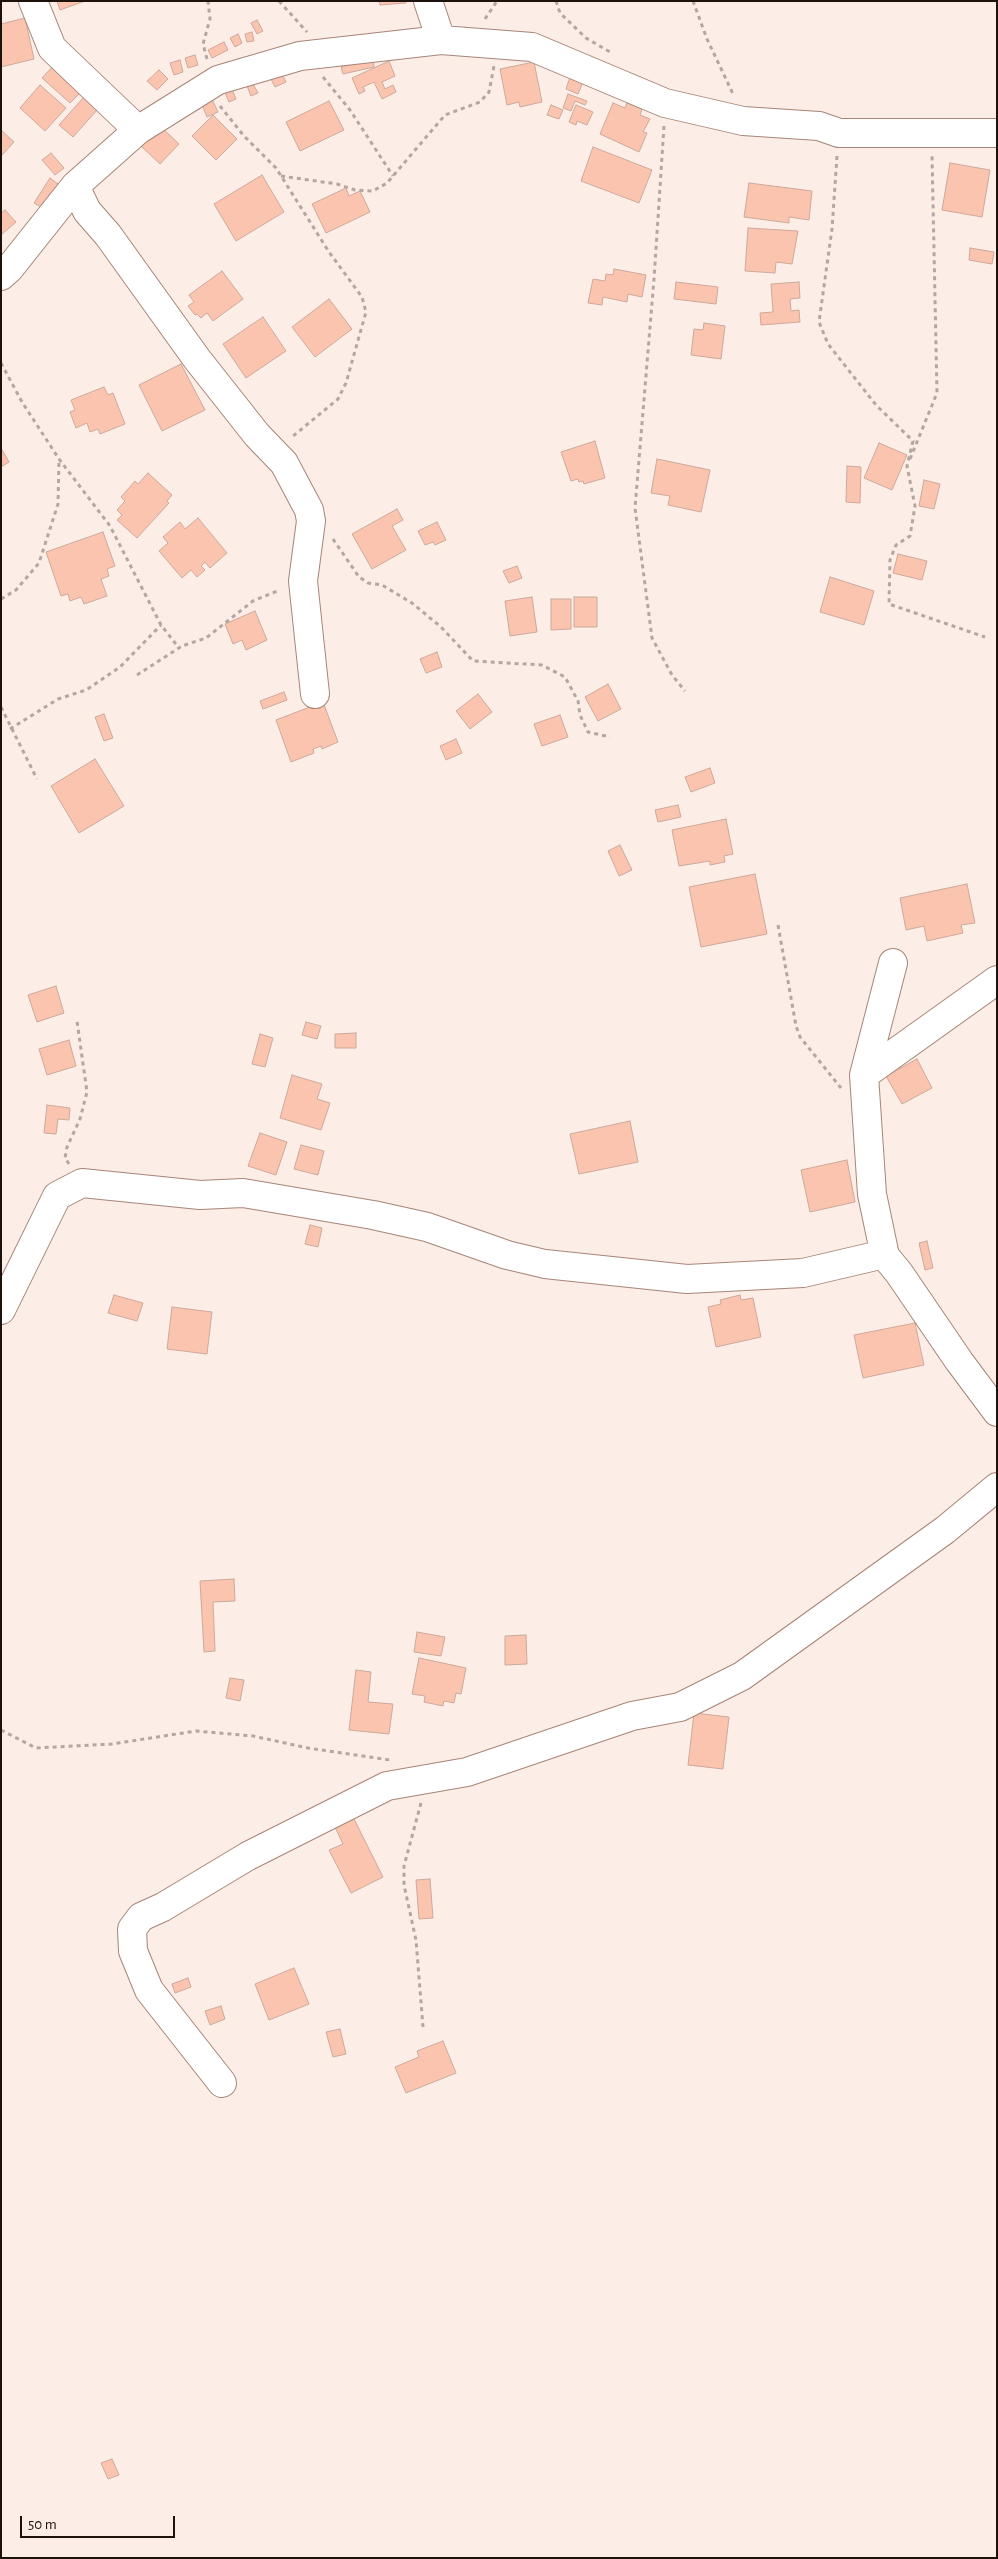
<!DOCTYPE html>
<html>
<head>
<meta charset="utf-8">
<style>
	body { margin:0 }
	#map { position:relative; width:998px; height:2559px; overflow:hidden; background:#fcede7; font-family:"Alegreya Sans",sans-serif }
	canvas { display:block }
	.frame { position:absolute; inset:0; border:2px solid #1d110c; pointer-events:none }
	.scale { position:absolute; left:20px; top:2516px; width:155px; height:22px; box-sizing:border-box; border:2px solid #1d110c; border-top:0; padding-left:6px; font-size:15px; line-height:18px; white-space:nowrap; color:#1d110c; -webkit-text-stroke:4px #fcede7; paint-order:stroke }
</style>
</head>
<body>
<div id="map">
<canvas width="998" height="2559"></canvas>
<div class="frame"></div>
<div class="scale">50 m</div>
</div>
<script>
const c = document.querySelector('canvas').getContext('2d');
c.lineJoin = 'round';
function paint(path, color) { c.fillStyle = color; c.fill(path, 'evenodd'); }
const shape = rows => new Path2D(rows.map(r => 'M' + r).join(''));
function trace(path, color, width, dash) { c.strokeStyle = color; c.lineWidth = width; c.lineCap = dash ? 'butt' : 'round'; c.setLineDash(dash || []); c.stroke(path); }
const building = shape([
	[57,1,85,1,60,10,57,1],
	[379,1,406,1,406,3,380,5,379,1],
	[25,18,34,59,1,67,1,24,25,18],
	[257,20,263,31,257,34,251,23,257,20],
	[252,32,254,41,247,42,245,34,252,32],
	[238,34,242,43,235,47,230,38,238,34],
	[224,42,228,50,212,58,208,50,224,42],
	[195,55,198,65,188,68,185,58,195,55],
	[373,59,374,67,343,74,341,67,373,59],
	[180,60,183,72,174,75,170,63,180,60],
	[389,61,395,76,382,82,385,89,393,85,396,92,382,99,374,82,363,87,365,91,359,94,352,78,389,61],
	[534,62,542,102,520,107,519,102,507,105,500,69,534,62],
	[54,65,83,90,70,103,42,78,54,65],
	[159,70,168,79,157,90,147,81,159,70],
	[282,74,286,82,275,87,271,79,282,74],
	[570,77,583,82,578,94,566,89,570,77],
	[253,84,258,93,251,96,247,86,253,84],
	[40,85,66,108,45,131,20,108,40,85],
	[231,87,236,99,229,102,224,90,231,87],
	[568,94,587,101,585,105,575,101,571,111,563,108,568,94],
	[210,95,218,112,207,117,200,100,210,95],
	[84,97,98,109,73,137,59,125,84,97],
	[329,101,344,130,300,151,286,122,329,101],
	[613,103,625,108,627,103,642,109,640,115,650,119,643,132,647,133,639,152,600,134,613,103],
	[551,105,563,110,559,119,547,115,551,105],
	[576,105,593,112,587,125,577,121,576,125,569,122,576,105],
	[213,115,237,139,216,160,192,136,213,115],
	[160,126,179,144,160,164,141,146,160,126],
	[1,130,14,142,2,155,1,154,1,130],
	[593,147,652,170,639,203,581,181,593,147],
	[51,153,64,168,55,175,42,160,51,153],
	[950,163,990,170,982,217,942,210,950,163],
	[262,175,284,212,236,241,214,204,262,175],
	[50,178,58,184,43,208,34,203,50,178],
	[749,183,812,191,809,220,789,217,789,223,744,217,749,183],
	[346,188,349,196,360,191,370,212,326,233,312,204,346,188],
	[5,210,16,222,1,235,1,213,5,210],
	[748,228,798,231,792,264,776,262,775,273,745,271,748,228],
	[970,248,994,252,992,264,969,260,970,248],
	[614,269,646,275,642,297,628,294,627,302,603,297,602,305,588,303,593,279,605,281,606,274,613,275,614,269],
	[222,271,243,299,213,321,207,313,201,318,197,314,195,315,188,306,194,302,189,295,222,271],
	[676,282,718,287,716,304,674,299,676,282],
	[799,282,800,298,790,299,791,311,799,310,800,322,761,325,760,313,773,312,771,284,799,282],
	[329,299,352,329,315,357,292,327,329,299],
	[263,317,286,351,246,378,223,344,263,317],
	[704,323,725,326,721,359,691,355,694,329,703,330,704,323],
	[181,364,205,410,162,431,139,385,181,364],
	[104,387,108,395,113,393,125,424,100,434,98,429,90,432,87,423,76,428,70,412,75,410,71,400,104,387],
	[595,441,605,478,584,484,583,481,579,482,578,479,571,481,561,452,595,441],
	[879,443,907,455,892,490,864,478,879,443],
	[1,448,9,462,1,467,1,448],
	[657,459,710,470,701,512,668,505,670,496,651,493,657,459],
	[847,466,861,467,860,503,846,502,847,466],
	[148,473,172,495,167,501,169,503,137,538,117,520,122,515,117,510,125,501,121,497,135,481,138,484,148,473],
	[924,480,940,484,934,509,919,506,924,480],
	[397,509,403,520,392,526,406,550,372,569,352,534,397,509],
	[198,518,227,553,210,568,205,562,201,566,205,570,197,577,191,570,182,578,159,551,168,543,163,537,180,522,185,529,198,518],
	[437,522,446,540,435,545,433,542,425,545,418,531,437,522],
	[103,532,115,566,107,569,109,576,101,579,107,596,84,604,81,597,70,601,68,594,61,596,46,552,103,532],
	[898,554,927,561,922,580,893,573,898,554],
	[517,566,522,578,509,583,503,571,517,566],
	[830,577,874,591,864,625,820,612,830,577],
	[532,597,537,632,510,636,505,601,532,597],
	[574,597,597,597,597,627,574,627,574,597],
	[551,599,571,599,571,629,551,630,551,599],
	[255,611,267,640,246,650,242,640,233,644,225,624,255,611],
	[437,652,442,667,426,673,420,659,437,652],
	[608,684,621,709,598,721,585,697,608,684],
	[284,692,287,700,263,709,260,701,284,692],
	[478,694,492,712,470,729,456,711,478,694],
	[323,702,338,742,322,749,321,746,313,749,314,753,291,762,276,720,323,702],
	[104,714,113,738,104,741,95,717,104,714],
	[560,715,568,737,542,746,534,724,560,715],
	[456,739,462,753,446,760,440,746,456,739],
	[95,759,124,806,79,833,51,786,95,759],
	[710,768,715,783,691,792,685,777,710,768],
	[678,805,681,817,658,822,655,810,678,805],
	[726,819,733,854,724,856,725,862,710,865,710,861,679,866,672,830,726,819],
	[620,845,632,870,619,876,608,851,620,845],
	[755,874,767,934,701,947,689,887,755,874],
	[967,884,975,923,961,925,963,933,927,941,924,926,906,930,900,898,967,884],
	[56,986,64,1013,37,1022,28,995,56,986],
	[306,1022,321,1026,317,1039,302,1035,306,1022],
	[356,1033,356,1048,335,1048,335,1034,356,1033],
	[260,1034,273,1038,265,1067,252,1064,260,1034],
	[69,1040,76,1066,47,1075,39,1049,69,1040],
	[917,1059,932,1088,902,1104,886,1076,917,1059],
	[292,1075,322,1084,317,1099,330,1103,321,1130,280,1118,292,1075],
	[47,1105,70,1108,69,1120,58,1119,56,1134,44,1133,47,1105],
	[630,1121,638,1162,579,1174,570,1134,630,1121],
	[260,1133,287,1142,276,1175,248,1166,260,1133],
	[301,1145,324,1151,318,1175,294,1169,301,1145],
	[847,1160,855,1202,810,1212,801,1170,847,1160],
	[310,1225,322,1228,318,1247,305,1244,310,1225],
	[927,1241,933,1268,925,1270,919,1243,927,1241],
	[114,1295,143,1303,137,1321,108,1313,114,1295],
	[740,1295,741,1300,753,1298,761,1337,716,1347,708,1307,721,1304,720,1300,740,1295],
	[172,1307,212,1312,207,1354,167,1349,172,1307],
	[915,1323,924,1365,863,1378,854,1335,915,1323],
	[234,1579,235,1601,213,1602,215,1651,204,1652,200,1581,234,1579],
	[417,1632,445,1637,441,1656,414,1652,417,1632],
	[526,1635,527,1664,505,1665,505,1636,526,1635],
	[419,1658,466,1668,461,1694,456,1693,454,1703,444,1701,443,1706,424,1702,425,1696,412,1694,419,1658],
	[356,1670,371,1672,368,1702,393,1704,389,1734,349,1730,356,1670],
	[230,1678,244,1680,240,1701,226,1698,230,1678],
	[694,1713,729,1717,723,1769,688,1765,694,1713],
	[352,1815,383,1877,351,1893,329,1850,343,1844,334,1825,352,1815],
	[430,1879,433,1918,419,1919,416,1880,430,1879],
	[294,1968,309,2004,269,2020,255,1984,294,1968],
	[188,1978,191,1987,175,1993,172,1984,188,1978],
	[221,2006,225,2019,210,2025,205,2011,221,2006],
	[340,2029,346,2054,333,2057,326,2032,340,2029],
	[443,2041,456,2073,406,2093,395,2067,419,2057,417,2051,443,2041],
	[112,2459,119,2475,108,2479,101,2463,112,2459]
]);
paint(building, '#fbc4ae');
trace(building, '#cca99b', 1);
const minor = shape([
	[33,1,52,48,138,130],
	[428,1,441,40],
	[75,186,87,211,108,235,197,359,257,435,284,463,309,510,311,521,303,581,315,694],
	[1,276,9,269,75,186,138,130,218,80,300,56,441,40,532,47,665,103,743,121,819,126,839,133,997,133],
	[864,1075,997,980],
	[885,1256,872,1194,864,1075,893,963],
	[1,1310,57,1196,82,1183,200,1195,243,1193,373,1215,427,1227,507,1255,545,1264,687,1279,803,1273,880,1255,885,1256,899,1273,959,1361,997,1412],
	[222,2083,149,1990,133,1951,132,1929,141,1917,163,1907,248,1856,387,1786,467,1772,632,1716,680,1707,742,1676,945,1530,997,1487]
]);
trace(minor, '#a78578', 30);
trace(shape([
	[279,1,307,32],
	[556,1,560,13,586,38,610,52],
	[693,1,707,39,734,96],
	[485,19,497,1],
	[207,59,203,44,210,19,208,1],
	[323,77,350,110,393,176],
	[220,106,244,136,276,168,329,252,362,297,366,312,346,383,338,399,292,437],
	[664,126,654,279,635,508,652,638,672,675,685,691],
	[837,156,832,229,819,322,828,344,876,405,913,441,907,466,915,506,910,536,896,545,890,560,889,604,985,637],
	[281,176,337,184,355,190,373,191,387,183,445,115,480,102,489,92,494,66],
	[1,363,22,402,59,459,110,526,161,625,179,648],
	[910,459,937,393,932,155],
	[333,539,359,577,368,583,382,585,412,603,441,627,473,661,542,665,565,677,578,701,580,715,588,732,610,737],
	[1,599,16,590,39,563,58,504,59,460],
	[137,675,182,646,206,638,253,601,280,590],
	[1,707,37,779],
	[10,729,58,699,86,690,120,667,161,625],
	[778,925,796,1026,800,1037,841,1088],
	[69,1164,65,1158,67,1147,80,1119,87,1092,77,1021],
	[1,1730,36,1748,112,1744,196,1731,253,1736,308,1748,390,1760],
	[421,1803,404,1866,404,1885,416,1940,423,2027]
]), '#b4a6a0', 3, [4, 4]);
trace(minor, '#fff', 28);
</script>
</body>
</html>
